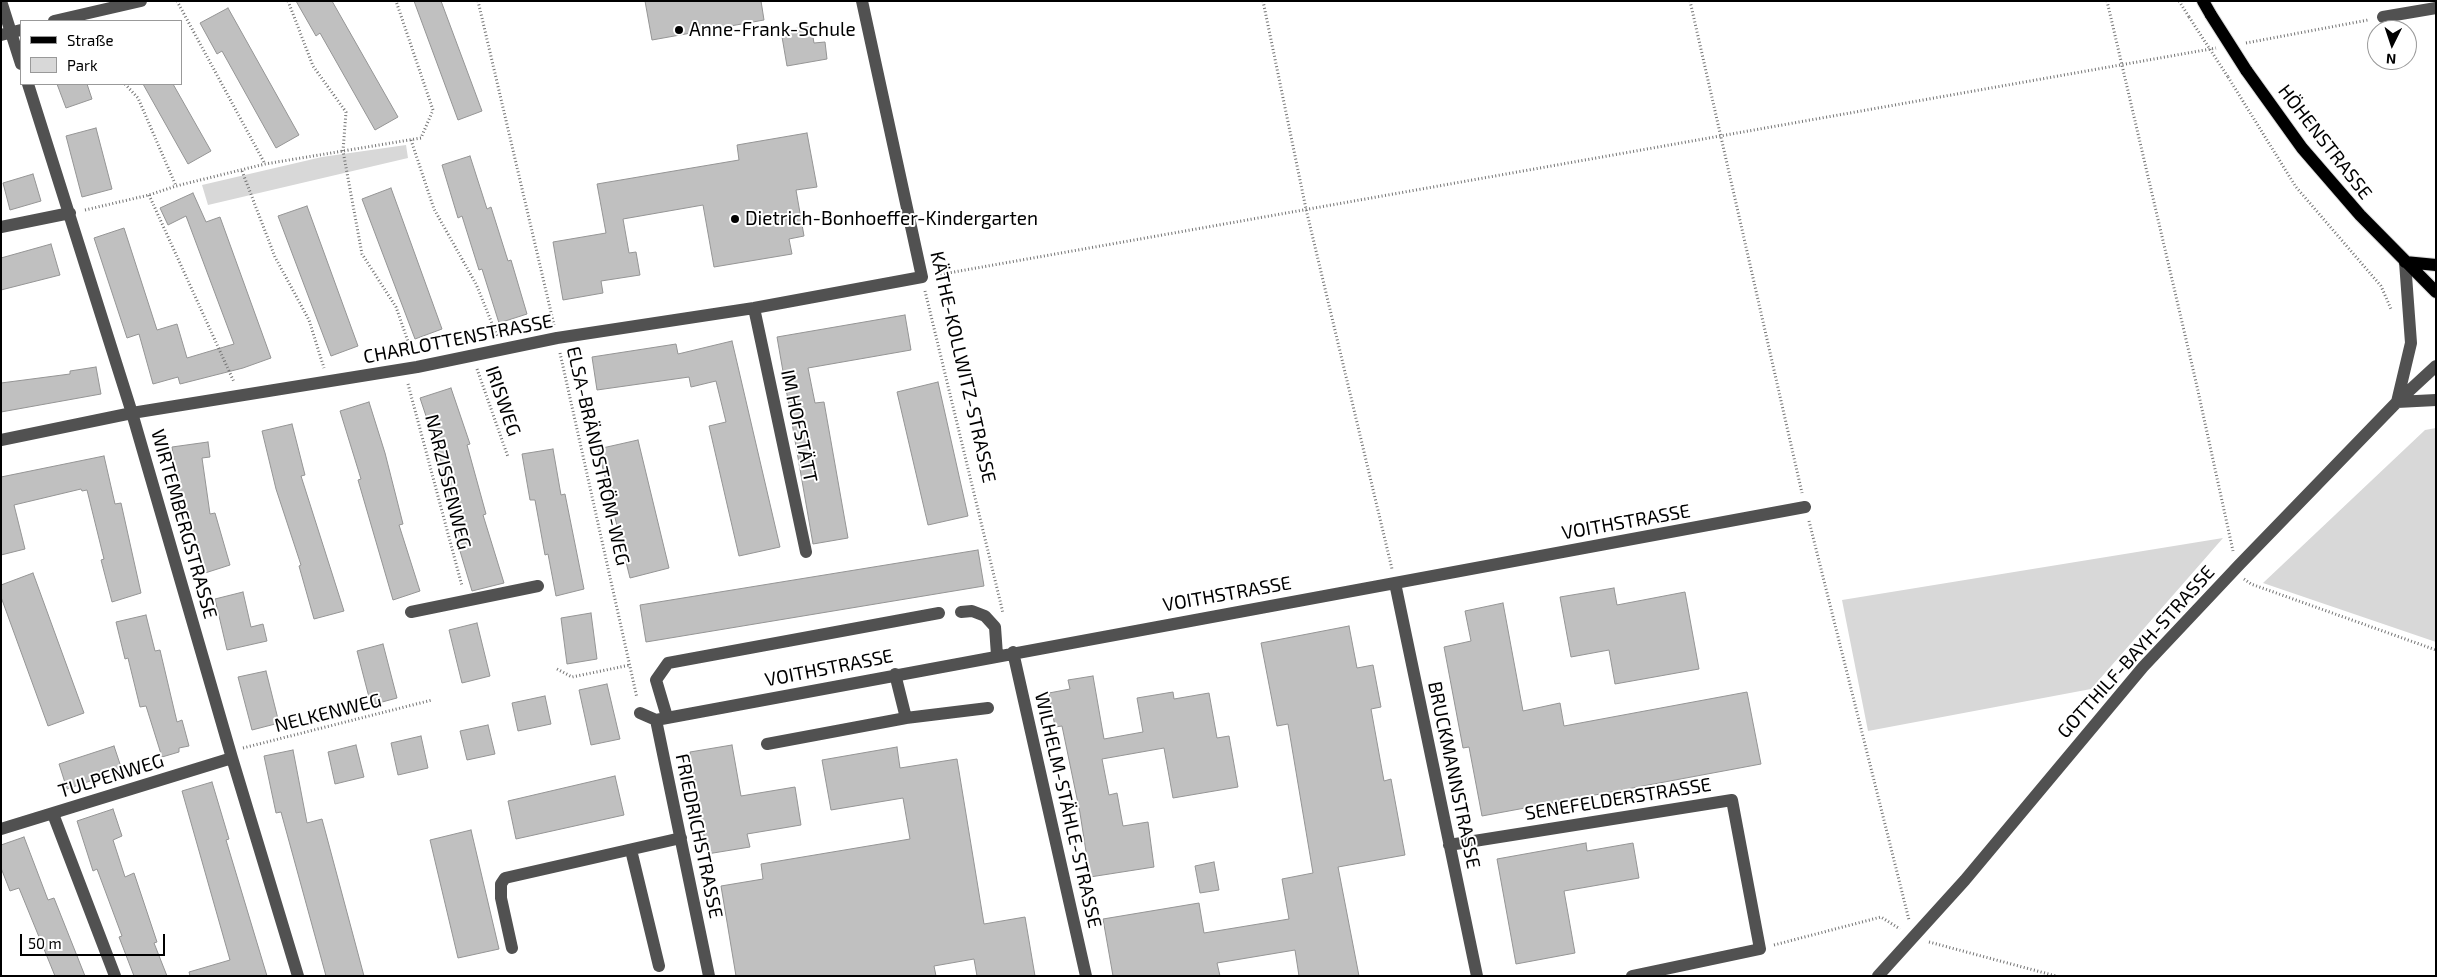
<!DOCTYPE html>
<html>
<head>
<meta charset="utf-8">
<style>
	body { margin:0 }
	#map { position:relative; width:2437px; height:977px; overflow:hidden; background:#fff; font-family:"Exo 2",sans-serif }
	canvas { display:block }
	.frame { position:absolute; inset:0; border:2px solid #000; pointer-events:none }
	.legend { position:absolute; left:20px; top:20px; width:162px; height:65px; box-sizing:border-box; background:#fff; border:1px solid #999; margin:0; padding:6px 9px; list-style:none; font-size:15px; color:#000 }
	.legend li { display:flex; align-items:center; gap:10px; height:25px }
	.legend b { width:25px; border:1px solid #999 }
	.north { position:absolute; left:2367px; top:20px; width:50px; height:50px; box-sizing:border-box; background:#fff; border:1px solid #999; border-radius:50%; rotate:184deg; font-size:14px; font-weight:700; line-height:20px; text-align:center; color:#000 }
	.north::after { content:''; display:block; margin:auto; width:18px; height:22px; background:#000; clip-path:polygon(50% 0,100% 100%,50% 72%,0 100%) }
	.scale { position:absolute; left:20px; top:934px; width:145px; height:22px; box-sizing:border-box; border:2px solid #000; border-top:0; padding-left:6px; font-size:15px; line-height:18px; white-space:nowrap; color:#000; -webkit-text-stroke:4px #fff; paint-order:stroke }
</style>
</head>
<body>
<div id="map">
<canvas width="2437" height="977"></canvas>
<div class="frame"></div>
<ul class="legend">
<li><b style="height:6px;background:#000"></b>Straße</li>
<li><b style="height:14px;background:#d8d8d8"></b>Park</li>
</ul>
<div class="north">N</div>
<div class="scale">50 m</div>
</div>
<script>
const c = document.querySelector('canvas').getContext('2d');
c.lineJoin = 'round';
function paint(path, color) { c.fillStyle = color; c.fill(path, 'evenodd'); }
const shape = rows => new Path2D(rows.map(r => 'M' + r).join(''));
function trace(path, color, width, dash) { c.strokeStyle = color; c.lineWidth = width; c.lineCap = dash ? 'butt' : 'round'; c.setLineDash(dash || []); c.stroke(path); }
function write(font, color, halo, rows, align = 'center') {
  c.font = font + ' "Exo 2",sans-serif'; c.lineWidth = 4; c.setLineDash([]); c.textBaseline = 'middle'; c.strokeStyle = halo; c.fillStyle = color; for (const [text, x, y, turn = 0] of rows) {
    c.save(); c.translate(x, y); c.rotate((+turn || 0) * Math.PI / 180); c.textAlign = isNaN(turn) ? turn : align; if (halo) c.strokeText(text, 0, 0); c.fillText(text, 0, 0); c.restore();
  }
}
paint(shape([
	[406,145,408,158,208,205,202,185,322,157],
	[2436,428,2436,642,2263,583,2425,430],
	[2223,538,2091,689,1868,731,1842,600]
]), '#d8d8d8');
const building = shape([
	[296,1,332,1,398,117,375,130,320,33,316,36,296,1],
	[414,1,441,1,482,111,458,120,414,1],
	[645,1,761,1,764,20,652,40,645,1],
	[228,8,299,135,276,148,222,51,217,54,200,23,228,8],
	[811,26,814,43,825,42,827,59,787,66,781,31,811,26],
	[57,84,87,84,92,99,66,108,57,84],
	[143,84,173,84,211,151,188,164,143,84],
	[96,128,112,189,82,197,66,136,96,128],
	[807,133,817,187,796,190,804,236,789,239,792,254,714,267,703,205,623,219,629,253,636,252,640,275,601,281,603,293,563,300,553,242,606,233,597,184,739,160,737,145,807,133],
	[470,156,487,209,491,207,508,261,511,260,527,314,499,323,482,269,479,270,462,216,458,218,442,165,470,156],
	[33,174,41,201,10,210,3,183,33,174],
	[391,188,442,329,415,339,362,199,391,188],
	[193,193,206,222,220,217,271,358,243,368,180,384,178,377,153,384,139,334,127,338,94,238,124,228,157,330,177,324,187,358,234,344,186,216,168,225,160,208,193,193],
	[307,206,358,346,331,356,278,216,307,206],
	[51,244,60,275,1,290,1,258,51,244],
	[905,315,911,350,808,368,815,403,824,402,848,538,813,544,777,337,905,315],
	[732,341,780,547,739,556,709,426,726,422,716,381,691,387,689,377,597,390,592,357,676,344,678,354,732,341],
	[96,367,101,394,1,412,1,383,70,374,70,371,96,367],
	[938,382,968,516,928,525,897,392,938,382],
	[451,388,470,444,467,445,486,514,483,515,504,583,472,591,457,541,460,540,441,471,444,470,420,398,451,388],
	[369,402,385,453,403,524,399,525,420,591,393,600,358,480,361,479,340,411,369,402],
	[292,424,305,475,301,476,344,611,314,619,299,566,301,565,276,489,262,431,292,424],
	[638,440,669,568,630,578,598,449,638,440],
	[208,442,210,457,202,458,210,514,215,513,230,565,205,573,183,498,180,499,172,447,208,442],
	[553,449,561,495,565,494,584,589,556,596,548,554,545,555,535,500,530,500,522,454,553,449],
	[104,456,115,504,121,503,141,593,112,602,101,560,104,559,87,490,82,491,81,489,14,505,25,549,1,555,1,477,104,456],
	[978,550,984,586,646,642,640,605,978,550],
	[33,573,84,713,48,726,1,597,1,585,33,573],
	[1614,588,1617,605,1685,592,1699,669,1615,684,1609,650,1571,657,1560,597,1614,588],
	[243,592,251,627,263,624,267,641,227,650,215,599,243,592],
	[1503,603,1523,711,1560,703,1564,726,1747,692,1761,764,1482,816,1469,747,1463,748,1444,647,1471,641,1465,611,1503,603],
	[591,613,597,659,567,664,561,618,591,613],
	[146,615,155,651,160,650,177,722,182,720,189,746,179,748,179,752,162,757,146,706,140,707,128,658,125,659,116,622,146,615],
	[477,623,490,676,462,683,449,630,477,623],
	[1349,626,1357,668,1373,665,1381,707,1371,709,1384,781,1391,779,1405,855,1338,867,1359,976,1299,976,1295,950,1217,963,1220,976,1113,976,1103,919,1199,903,1204,933,1289,919,1282,879,1313,873,1288,724,1277,726,1261,643,1349,626],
	[383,644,397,698,371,705,357,651,383,644],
	[266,671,279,723,252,730,238,677,266,671],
	[1093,676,1104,739,1143,732,1137,698,1173,692,1174,699,1209,693,1217,738,1229,736,1238,787,1173,798,1164,748,1102,759,1109,795,1117,793,1123,826,1148,822,1154,867,1090,877,1080,813,1062,726,1055,727,1049,693,1070,689,1068,680,1093,676],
	[607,684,620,739,591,745,579,690,607,684],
	[545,696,551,724,518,731,512,703,545,696],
	[488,725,495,754,467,760,460,731,488,725],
	[421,736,428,768,398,775,391,743,421,736],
	[356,745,364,777,335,784,328,752,356,745],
	[732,745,741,796,795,787,801,825,747,834,750,847,707,854,690,752,732,745],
	[114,746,122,770,67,789,59,764,114,746],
	[897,747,900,768,957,759,984,924,1025,917,1035,976,977,976,974,959,934,966,936,976,736,976,721,886,763,879,761,864,910,839,903,798,831,810,822,760,897,747],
	[293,750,307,823,322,819,364,976,326,976,281,812,276,813,264,756,293,750],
	[615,776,624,815,516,839,508,801,615,776],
	[212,782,229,839,226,840,267,976,190,976,189,972,230,960,182,791,212,782],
	[113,809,122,836,113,840,125,877,134,873,157,942,154,943,167,976,134,976,119,937,122,936,97,869,93,871,77,821,113,809],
	[471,830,499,949,458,958,430,840,471,830],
	[24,837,48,900,54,898,85,976,55,976,19,888,10,891,1,868,1,845,24,837],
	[1586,843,1587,851,1633,843,1639,878,1564,891,1575,953,1516,964,1497,859,1586,843],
	[1214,862,1219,890,1200,893,1195,866,1214,862]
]);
paint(building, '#c0c0c0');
trace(building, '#959595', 1);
const major = shape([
	[2203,1,2211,15],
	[2246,70,2302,148,2360,215,2436,292],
	[2405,262,2436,265]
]);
trace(major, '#dbdbdb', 14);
trace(shape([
	[177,1,265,164],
	[288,1,313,66,346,112,343,151,362,254,396,307,412,353],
	[478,1,554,325],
	[1263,1,1306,209,1392,569],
	[1690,1,1802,493],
	[2107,1,2196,382,2233,551],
	[2179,1,2189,17],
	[2246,43,2368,20],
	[2228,77,2296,187,2381,286,2391,309],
	[125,84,138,98,176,186],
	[411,140,434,209,476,284,497,336],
	[242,171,275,257,309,320,324,368],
	[149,195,234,382],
	[85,210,149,195,176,186,265,164,421,138,433,110,396,1],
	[937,275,2216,48],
	[925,291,1003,613],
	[560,353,637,698],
	[477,369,508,457],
	[408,384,462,586],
	[1809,521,1909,920],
	[2244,579,2251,584,2436,650],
	[557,669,572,677,630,665],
	[243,748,432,700],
	[1929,942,2056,976],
	[1774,945,1881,917,1900,929]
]), '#737373', 3, [1, 2.5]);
trace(shape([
	[1,1,21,64],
	[2383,17,2436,8],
	[54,21,141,1],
	[1,35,21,30],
	[28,84,132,413,232,758,298,976],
	[1,227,70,213],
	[754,308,806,552],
	[2397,402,2411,343,2405,262],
	[2397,402,2436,400],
	[1,440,132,413,417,367,557,338,754,308,922,277,862,1],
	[1395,583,1477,976],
	[411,612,538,586],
	[961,612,972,611,985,616,995,627,997,655],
	[1013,652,1086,976],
	[640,713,656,720,709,976],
	[667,717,656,680,668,663,939,613],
	[906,718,988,708],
	[656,720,1805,507],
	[767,744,906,718,895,674],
	[53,814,115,976],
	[1,829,232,758],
	[1449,845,1732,800,1760,949,1632,976],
	[631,850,659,966],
	[512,948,501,898,501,884,505,878,681,838],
	[1878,976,1965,880,2143,667,2240,564,2397,402,2436,366]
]), '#515151', 12);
trace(major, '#000', 12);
const majorBridge = shape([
	[2211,15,2246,70]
]);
trace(majorBridge, '#dbdbdb', 14, []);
trace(shape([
	[2189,17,2228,77]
]), '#737373', 3, [1, 2.5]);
trace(majorBridge, '#000', 12);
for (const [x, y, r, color] of [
	[679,30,5,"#000"],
	[735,219,5,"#000"]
]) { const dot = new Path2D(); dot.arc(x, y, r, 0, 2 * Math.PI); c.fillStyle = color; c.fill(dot); trace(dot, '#fff', 2); }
write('19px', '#000', '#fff', [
	["Anne-Frank-Schule",689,30],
	["Dietrich-Bonhoeffer-Kindergarten",745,219]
], 'left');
write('19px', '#000', '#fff', [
	["HÖHENSTRASSE",2325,142,52],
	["CHARLOTTENSTRASSE",458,339,-11],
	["KÄTHE-KOLLWITZ-STRASSE",963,367,77],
	["IRISWEG",503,401,71],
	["IM HOFSTÄTT",799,426,78],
	["ELSA-BRÄNDSTRÖM-WEG",598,456,77],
	["NARZISSENWEG",448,482,76],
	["VOITHSTRASSE",1626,522,-10],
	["WIRTEMBERGSTRASSE",184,524,74],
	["VOITHSTRASSE",1227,594,-10],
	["GOTTHILF-BAYH-STRASSE",2136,652,-48],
	["VOITHSTRASSE",829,668,-11],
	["NELKENWEG",328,713,-14],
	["BRUCKMANNSTRASSE",1454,775,78],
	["TULPENWEG",111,776,-17],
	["SENEFELDERSTRASSE",1618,799,-9],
	["WILHELM-STÄHLE-STRASSE",1068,810,77],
	["FRIEDRICHSTRASSE",699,836,78]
]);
</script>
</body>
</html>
